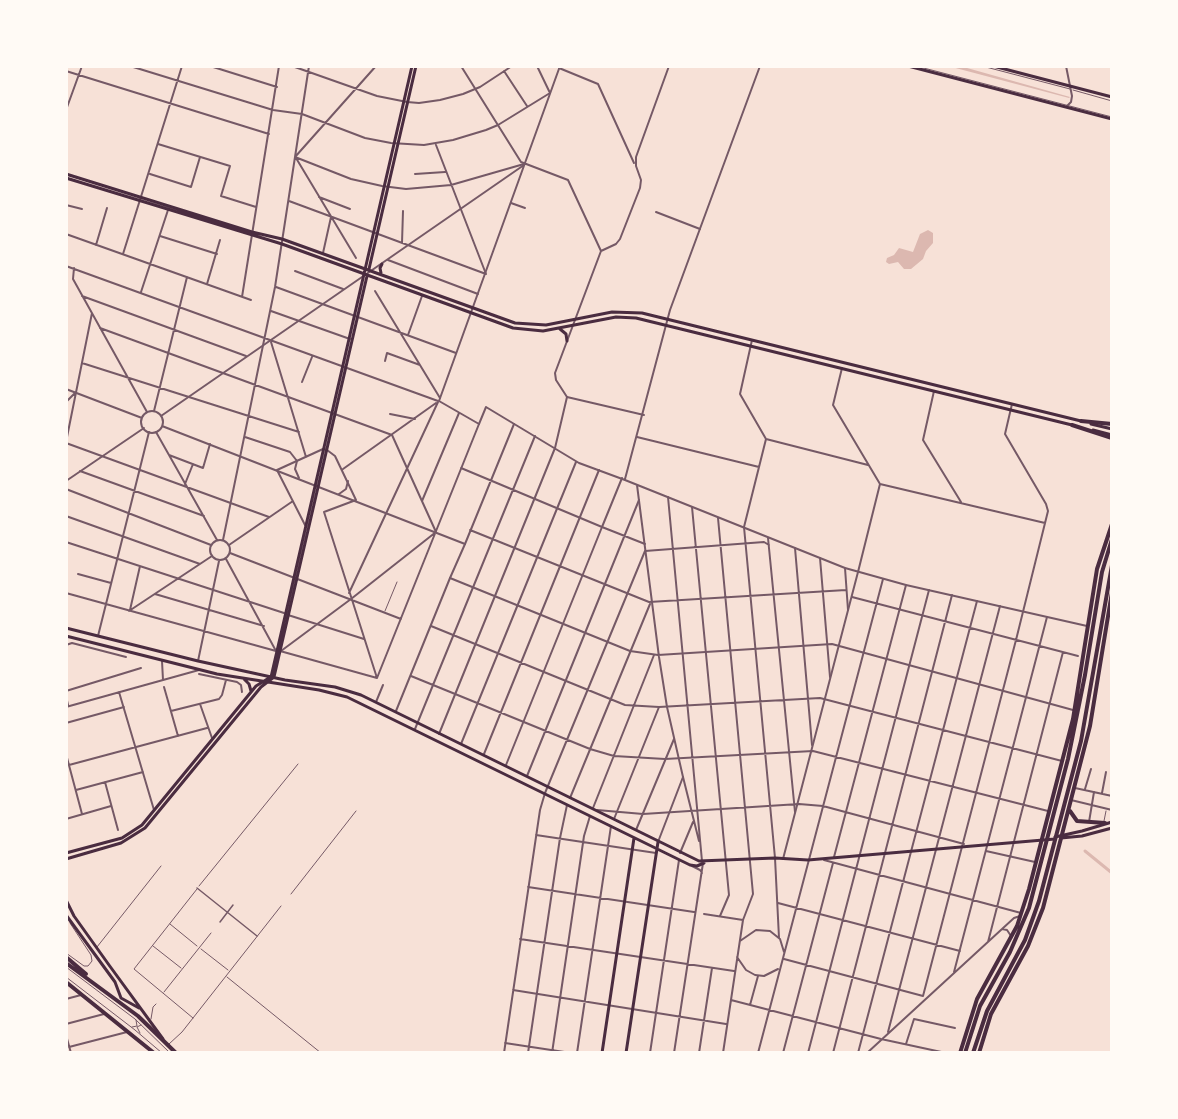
<!DOCTYPE html>
<html>
<head>
<meta charset="utf-8">
<style>
	body { margin:0 }
	#map { position:relative; width:1178px; height:1119px; overflow:hidden; background:#f7e1d7; font-family:Mulish,sans-serif }
	canvas { display:block }
	.frame { position:absolute; inset:0; border:68px solid #fffaf5; pointer-events:none }
</style>
</head>
<body>
<div id="map">
<canvas width="1178" height="1119"></canvas>
<div class="frame"></div>
</div>
<script>
const c = document.querySelector('canvas').getContext('2d');
c.lineJoin = 'round';
function paint(path, color) { c.fillStyle = color; c.fill(path, 'evenodd'); }
const shape = rows => new Path2D(rows.map(r => 'M' + r).join(''));
function trace(path, color, width, dash) { c.strokeStyle = color; c.lineWidth = width; c.lineCap = dash ? 'butt' : 'round'; c.setLineDash(dash || []); c.stroke(path); }
paint(shape([
	[948,66,960,66,1070,97,1069,98],
	[928,230,933,233,933,243,926,251,923,259,911,269,904,269,898,262,889,264,886,262,887,258,894,255,899,248,913,252,920,234]
]), '#dcb8b0');
trace(shape([
	[1085,851,1112,873]
]), '#dcb8b0', 3);
trace(shape([
	[916,66,1112,117],
	[982,66,1070,89],
	[1073,90,1112,101],
	[385,611,397,582],
	[1104,821,1106,811],
	[199,886,298,764],
	[291,894,356,811],
	[170,924,197,946],
	[153,946,181,968],
	[97,947,161,866],
	[201,949,228,970],
	[66,953,84,966,88,966,92,961,91,955,70,923],
	[66,967,135,1019,170,1053],
	[66,977,135,1030,162,1053],
	[227,977,321,1053],
	[164,992,211,933],
	[193,1018,134,969,197,889],
	[151,1019,153,1007,156,1004],
	[132,1027,137,1026,136,1020],
	[140,1033,137,1027,141,1025],
	[169,1044,182,1032,281,906]
]), '#755966', 1);
trace(shape([
	[197,888,257,936],
	[220,922,233,905]
]), '#755966', 1.5);
trace(shape([
	[130,66,273,110,302,114,365,138,391,143,424,145,453,140,486,130,498,125,550,93,537,66],
	[210,66,277,87],
	[292,66,377,96,407,102,419,103,440,100,463,94,480,87,512,66],
	[66,71,269,134],
	[504,71,527,106],
	[66,110,82,66],
	[158,144,230,166,221,196,256,207],
	[436,145,486,274],
	[295,157,351,179,382,186,406,189,451,185,524,164],
	[295,157,376,66],
	[296,158,356,258],
	[150,174,191,187,200,157],
	[415,174,445,172],
	[319,197,350,209],
	[289,201,486,274],
	[511,203,525,208],
	[66,205,82,209],
	[656,212,700,229],
	[66,234,251,300],
	[160,236,217,254],
	[402,243,403,211],
	[96,245,107,208],
	[323,253,331,217],
	[123,254,182,66],
	[388,260,478,294],
	[66,266,438,401],
	[74,268,73,279,147,412],
	[295,271,343,289],
	[207,284,220,240],
	[276,287,456,353],
	[375,291,440,398],
	[141,292,168,210],
	[82,296,246,356],
	[242,297,279,66],
	[271,311,350,339],
	[100,328,392,435,436,532,351,599,281,651],
	[408,335,422,296],
	[752,340,740,394,766,439,744,527,775,858,779,938],
	[271,342,306,457],
	[385,361,387,353,420,365],
	[82,363,299,432],
	[842,368,833,405,880,484,858,572],
	[302,382,312,357],
	[934,391,923,440,961,502],
	[567,397,644,415],
	[66,402,76,392],
	[154,411,187,277],
	[390,414,415,419],
	[156,432,217,540],
	[245,437,290,452,297,461],
	[637,437,759,467],
	[766,439,868,465],
	[66,442,92,313],
	[66,443,269,517],
	[169,455,203,468,210,444],
	[461,468,535,499],
	[343,469,436,403],
	[80,471,204,516],
	[622,478,602,527,645,544],
	[185,484,193,464],
	[880,484,1045,523],
	[66,489,211,545],
	[668,497,702,861],
	[422,501,459,413],
	[692,507,729,895,720,916],
	[66,516,200,564],
	[718,518,753,894,743,920,723,1053],
	[305,525,277,470,323,449,327,450,335,456,356,500,324,512,377,678],
	[470,530,649,602,846,590],
	[768,538,795,812],
	'210 550a10 10 0 1 1 20 0a10 10 0 1 1-20 0Z',
	[223,540,275,287,309,66],
	[66,542,284,613],
	[465,544,514,424],
	[229,545,293,501],
	[795,548,812,745],
	[230,553,401,619],
	[820,558,830,677],
	[226,559,276,651],
	[845,568,848,610],
	[78,574,111,583],
	[66,593,276,651],
	[349,593,438,402],
	[155,594,264,626],
	[852,597,1078,656],
	[130,610,140,566],
	[129,611,212,556],
	[288,615,364,639],
	[431,626,625,705,659,707,820,698,1062,761],
	[98,636,149,432],
	[66,645,72,643,126,657],
	[280,651,377,678],
	[162,661,163,680],
	[198,661,219,561],
	[199,674,237,682,241,685,242,692],
	[411,676,590,749,614,756,665,759,813,751,1048,811],
	[377,678,479,424],
	[164,687,178,736],
	[66,691,141,668],
	[119,692,154,810],
	[66,696,68,705],
	[376,702,383,685],
	[200,704,212,738],
	[66,707,199,670],
	[171,711,219,699,222,695,226,680],
	[396,711,450,578],
	[66,723,124,707],
	[415,729,535,436],
	[461,744,576,462],
	[66,754,82,814],
	[484,754,599,470],
	[69,765,207,728],
	[527,776,639,500],
	[683,777,699,841],
	[105,782,118,830],
	[1075,788,1112,796],
	[1085,789,1091,769],
	[76,790,143,772],
	[1102,793,1106,772],
	[570,798,650,604],
	[1071,800,1112,810],
	[593,808,654,655],
	[597,810,643,814,799,804,823,806,964,844],
	[66,819,111,806],
	[614,819,659,707],
	[1089,822,1094,792],
	[636,830,674,739],
	[536,835,656,853],
	[986,851,1035,862],
	[680,853,693,822],
	[834,857,906,585],
	[824,860,1021,913],
	[692,866,700,870,702,873],
	[528,887,694,912],
	[778,903,960,951],
	[704,914,743,920],
	[1002,929,1007,930,1011,936],
	[520,939,734,971],
	[740,941,756,930,770,931,780,939,784,952],
	[988,942,1063,652],
	[737,957,746,970,755,975,764,976,778,969],
	[784,959,923,996],
	[954,972,1047,617],
	[513,990,726,1024],
	[923,996,1016,640,1048,511,1046,504,1005,434,1012,404],
	[66,999,81,995],
	[731,1000,881,1039,946,1053],
	[750,1005,758,976],
	[66,1024,104,1014],
	[888,1032,1000,606],
	[66,1035,71,1053],
	[505,1043,571,1053],
	[906,1044,914,1019,955,1028],
	[69,1047,127,1032],
	[504,1053,540,810,545,793,645,551,764,542,769,545],
	[528,1053,560,838,567,805],
	[552,1053,584,836,590,816],
	[577,1053,611,826],
	[650,1053,679,860],
	[674,1053,703,863],
	[699,1053,712,968],
	[758,1053,883,579],
	[783,1053,833,863],
	[808,1053,929,590],
	[833,1053,952,595],
	[858,1053,977,601],
	[867,1053,1014,918,1020,916]
]), '#755966', 2);
trace(shape([
	[461,66,521,162,568,180,601,251],
	[560,66,439,401,479,424,486,407,579,463,625,480,845,568,906,585,1087,626],
	[1066,66,1072,96,1071,102,1066,107],
	[559,68,598,84,634,163],
	[66,389,142,418],
	'141 422a11 11 0 1 1 22 0a11 11 0 1 1-22 0Z',
	[161,416,524,165],
	[162,426,465,544,450,578,630,651,658,655,832,644,1073,710],
	[297,461,295,469,299,478],
	[625,479,670,310,760,66],
	[66,481,144,428],
	[637,485,659,657,667,707,683,777,658,842],
	[339,494,346,489,348,481],
	[439,734,555,448,567,397,556,380,555,373,601,251,616,244,620,239,640,188,641,180,636,166,636,157,669,66],
	[506,765,602,527,535,499],
	[783,859,858,572]
]), '#755966', 2);
trace(shape([
	[66,174,252,232,282,239,515,323,546,325,612,312,642,313,1081,421],
	[66,178,282,244,513,328,543,331,616,317,636,318,1072,425],
	[369,269,416,66],
	[381,273,380,268,382,264],
	[560,329,566,334,567,341],
	[1091,424,1112,429],
	[1093,430,1112,435],
	[66,628,198,661,285,680,335,687,361,695,699,861,775,858,808,860,1055,839],
	[66,636,217,674,319,690,347,697,690,865,697,866,704,863],
	[271,677,412,66],
	[244,679,249,684,251,691],
	[1055,837,1082,831,1112,822],
	[1061,838,1082,836,1112,828],
	[66,853,122,838,142,825,256,686,269,678],
	[66,859,121,843,145,828,261,687,274,677,367,276],
	[66,900,74,916,109,965,163,1039],
	[66,915,115,982,121,998,139,1008],
	[602,1053,634,838],
	[626,1053,658,842]
]), '#4a2c40', 3);
trace(shape([
	[908,66,1112,119],
	[993,66,1112,97]
]), '#4a2c40', 3);
trace(shape([
	[1081,421,1112,424],
	[1072,425,1112,438],
	[1070,811,1077,821,1105,823],
	[66,957,86,974],
	[66,963,138,1016,176,1053],
	[66,982,154,1053],
	[960,1053,977,999,1017,926,1029,889,1073,719,1097,569,1112,524],
	[965,1053,980,1006,1010,952,1029,908,1068,759,1085,675,1102,572,1112,539],
	[973,1053,987,1011,1025,940,1039,901,1081,741,1112,565],
	[979,1053,991,1014,1028,946,1043,908,1090,726,1112,592]
]), '#4a2c40', 4);
</script>
</body>
</html>
